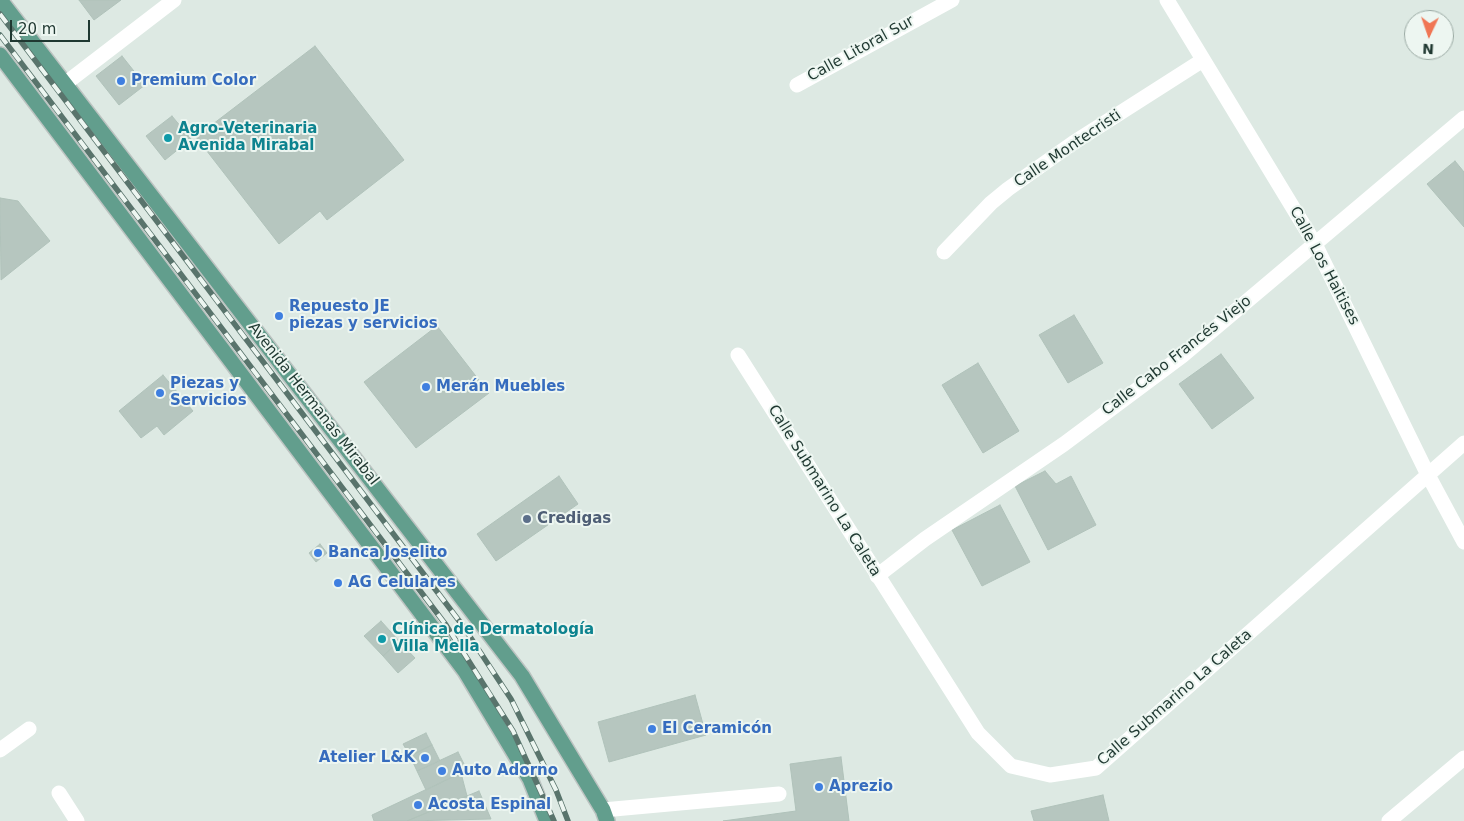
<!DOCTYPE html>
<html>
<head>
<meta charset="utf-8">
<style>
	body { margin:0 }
	#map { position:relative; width:1464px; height:821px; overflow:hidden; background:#dde9e3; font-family:"DejaVu Sans",sans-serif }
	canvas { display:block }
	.north { position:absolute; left:1404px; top:10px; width:50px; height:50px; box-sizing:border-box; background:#edf6f1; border:1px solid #9baaa4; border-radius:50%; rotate:183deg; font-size:14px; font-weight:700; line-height:20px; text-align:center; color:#1f3831 }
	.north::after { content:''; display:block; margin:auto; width:18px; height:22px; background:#f07654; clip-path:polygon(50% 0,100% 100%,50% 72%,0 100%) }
	.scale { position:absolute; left:10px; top:20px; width:80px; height:22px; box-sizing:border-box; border:2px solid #1f3831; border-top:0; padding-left:6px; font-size:15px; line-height:18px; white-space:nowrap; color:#1f3831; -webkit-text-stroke:4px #edf6f1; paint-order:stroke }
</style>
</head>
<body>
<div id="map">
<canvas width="1464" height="821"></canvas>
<div class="north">N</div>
<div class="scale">20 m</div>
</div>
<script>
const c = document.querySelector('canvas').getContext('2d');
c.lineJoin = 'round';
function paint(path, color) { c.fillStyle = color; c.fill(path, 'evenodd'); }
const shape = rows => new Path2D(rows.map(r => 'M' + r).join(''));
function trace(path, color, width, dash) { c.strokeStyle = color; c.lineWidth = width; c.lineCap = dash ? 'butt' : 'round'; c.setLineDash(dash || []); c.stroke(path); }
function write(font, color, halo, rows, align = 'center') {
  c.font = font + ' "DejaVu Sans",sans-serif'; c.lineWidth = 4; c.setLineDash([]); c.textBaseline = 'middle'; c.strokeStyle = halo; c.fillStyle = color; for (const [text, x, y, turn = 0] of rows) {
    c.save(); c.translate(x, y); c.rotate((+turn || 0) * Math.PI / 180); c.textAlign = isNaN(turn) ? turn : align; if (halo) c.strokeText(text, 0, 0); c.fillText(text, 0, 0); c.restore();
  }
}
const building = shape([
	[79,0,121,0,94,20,79,0],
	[315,46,404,160,327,220,320,211,279,244,196,137,315,46],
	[122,56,145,85,119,105,96,76,122,56],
	[172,116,191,139,165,160,146,136,172,116],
	[1455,161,1464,172,1464,227,1427,184,1455,161],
	[0,198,18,201,50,241,1,280,0,198],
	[1074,315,1103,363,1068,383,1039,335,1074,315],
	[437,326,489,393,416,448,364,382,437,326],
	[1221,354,1254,398,1212,429,1179,384,1221,354],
	[978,363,1019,431,983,453,942,385,978,363],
	[163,375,193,411,164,435,157,426,141,438,119,411,163,375],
	[1045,471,1056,484,1071,476,1096,525,1048,550,1015,486,1045,471],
	[559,476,578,504,496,561,477,534,559,476],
	[1000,505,1030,562,982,586,952,530,1000,505],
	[320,544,327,553,316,562,309,553,320,544],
	[381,621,399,641,383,656,364,636,381,621],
	[399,641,415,658,398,673,383,656,399,641],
	[695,695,706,735,609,762,598,722,695,695],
	[426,733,432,745,410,756,403,744,426,733],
	[432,745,440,761,417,771,410,756,432,745],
	[458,752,467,770,426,790,417,771,458,752],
	[841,757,849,821,723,821,796,811,790,764,841,757],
	[461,773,467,796,407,821,374,821,372,815,461,773],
	[479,791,491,819,407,821,479,791],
	[1103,795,1109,821,1034,821,1031,811,1103,795]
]);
paint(building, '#b6c6bf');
trace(building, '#b0c2ba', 1);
const major = shape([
	[0,0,522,676,603,810,607,821],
	[0,55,465,671,530,779,547,821]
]);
trace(major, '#bcc3c1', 18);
trace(shape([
	[1167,0,1315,244,1428,475,1464,542],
	[66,83,174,0],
	[797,85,952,0],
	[944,252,991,203,1008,189,1073,143,1203,60],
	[738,355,978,733,1011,766,1050,775,1096,768,1464,443],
	[877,576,925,539,1064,444,1182,356,1464,118],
	[0,750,29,729],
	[59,793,77,821],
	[603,810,779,794],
	[1389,821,1464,758]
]), '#fff', 15);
trace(major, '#629e8d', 15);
const rail = shape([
	[0,14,463,626,511,699,556,790,568,821],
	[0,35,446,625,513,731,554,821]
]);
trace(rail, '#59746c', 5.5);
trace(rail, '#edf6f1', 4, [11]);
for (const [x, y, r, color] of [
	[121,81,5,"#3f7fe0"],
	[168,138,5,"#0f9aa8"],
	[279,316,5,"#3f7fe0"],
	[426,387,5,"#3f7fe0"],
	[160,393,5,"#3f7fe0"],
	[527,519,5,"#5c6f8a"],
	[318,553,5,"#3f7fe0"],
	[338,583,5,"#3f7fe0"],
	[382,639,5,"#0f9aa8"],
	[652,729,5,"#3f7fe0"],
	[425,758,5,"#3f7fe0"],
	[442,771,5,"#3f7fe0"],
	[819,787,5,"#3f7fe0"],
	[418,805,5,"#3f7fe0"]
]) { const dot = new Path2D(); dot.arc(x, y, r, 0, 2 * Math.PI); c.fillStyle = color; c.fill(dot); trace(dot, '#edf6f1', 2); }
write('15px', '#1f3831', '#edf6f1', [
	["Calle Litoral Sur",861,49,-29],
	["Calle Montecristi",1068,149,-34],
	["Calle Los Haitises",1324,266,62],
	["Calle Cabo Francés Viejo",1177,356,-38],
	["Avenida Hermanas Mirabal",313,404,52],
	["Calle Submarino La Caleta",824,491,58],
	["Calle Submarino La Caleta",1175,698,-41]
]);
write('bold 15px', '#366cbe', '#edf6f1', [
	["Premium Color",131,81],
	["Repuesto JE",289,307],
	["piezas y servicios",289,324],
	["Piezas y",170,384],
	["Servicios",170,401],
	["Merán Muebles",436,387],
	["Banca Joselito",328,553],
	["AG Celulares",348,583],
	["El Ceramicón",662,729],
	["Atelier L&K",415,758,"right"],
	["Auto Adorno",452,771],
	["Aprezio",829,787],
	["Acosta Espinal",428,805]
], 'left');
write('bold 15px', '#0d838f', '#edf6f1', [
	["Agro-Veterinaria",178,129],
	["Avenida Mirabal",178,146],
	["Clínica de Dermatología",392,630],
	["Villa Mella",392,647]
], 'left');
write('bold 15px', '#4e5e75', '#edf6f1', [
	["Credigas",537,519]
], 'left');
</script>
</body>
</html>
